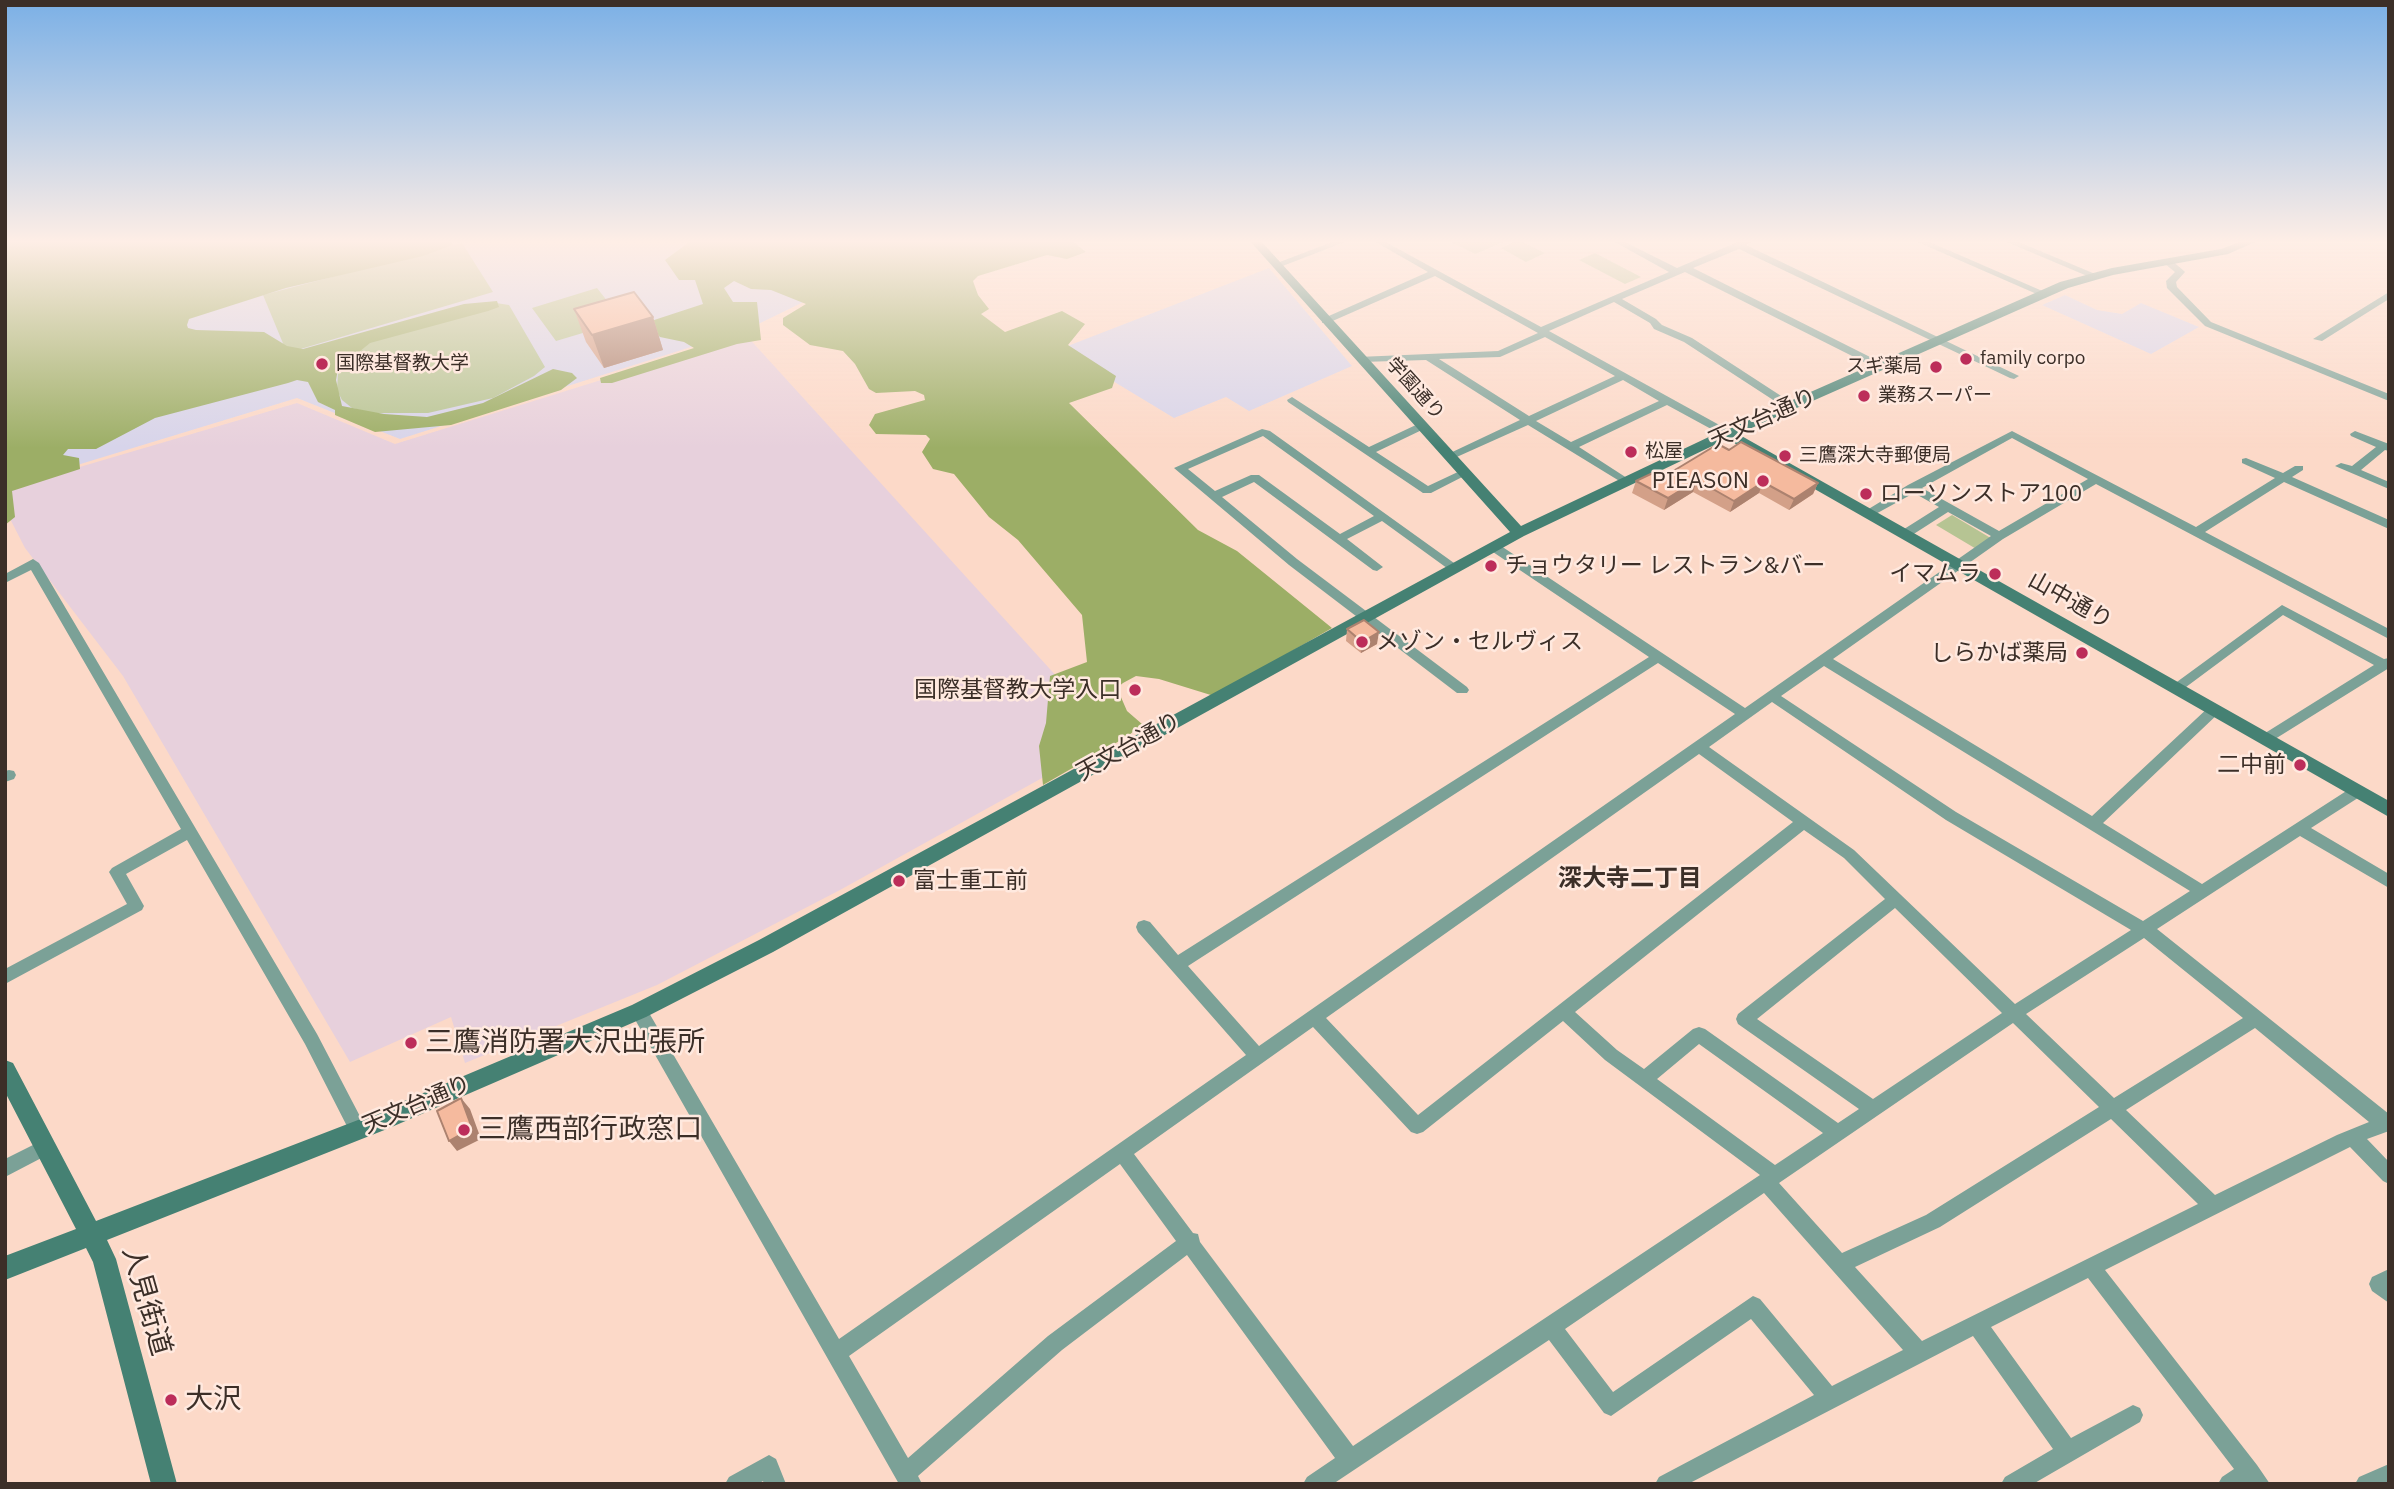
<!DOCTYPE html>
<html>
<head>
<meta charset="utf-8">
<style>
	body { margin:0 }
	#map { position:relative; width:2394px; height:1489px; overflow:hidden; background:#fcd9c8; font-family:"IBM Plex Sans",sans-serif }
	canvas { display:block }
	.frame { position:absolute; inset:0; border:7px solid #3c2f28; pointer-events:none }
</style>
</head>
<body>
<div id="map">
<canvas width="2394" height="1489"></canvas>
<div class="frame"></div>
</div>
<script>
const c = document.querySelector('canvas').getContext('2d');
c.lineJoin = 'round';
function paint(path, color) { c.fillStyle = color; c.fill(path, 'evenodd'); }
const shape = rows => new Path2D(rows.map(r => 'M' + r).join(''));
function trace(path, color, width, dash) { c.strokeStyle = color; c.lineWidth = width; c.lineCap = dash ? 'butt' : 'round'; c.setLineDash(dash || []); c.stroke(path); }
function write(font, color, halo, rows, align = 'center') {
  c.font = font + ' "IBM Plex Sans","Noto Sans JP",sans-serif'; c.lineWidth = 5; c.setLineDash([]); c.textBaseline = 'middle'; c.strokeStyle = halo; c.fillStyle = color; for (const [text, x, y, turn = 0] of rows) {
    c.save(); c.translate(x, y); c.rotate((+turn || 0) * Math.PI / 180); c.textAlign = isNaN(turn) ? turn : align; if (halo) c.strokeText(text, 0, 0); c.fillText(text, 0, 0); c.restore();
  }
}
paint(shape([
	[746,335,1089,712,1089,752,840,890,657,985,465,1063,451,1017,350,1062,123,676,25,548,5,509,5,489,297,403,395,444]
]), '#e7d0dc');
paint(shape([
	[17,240,931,240,748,329,400,439,297,398,5,487,5,243],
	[1269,268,1352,366,1249,411,1226,397,1174,418,1060,349],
	[2065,295,2097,310,2122,314,2141,303,2199,327,2151,354,2042,305]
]), '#d7d4ea');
paint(shape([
	[1447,240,1508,240,1475,254],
	[1518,240,1545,253,1526,262,1501,248],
	[462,243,493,292,287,353,263,295],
	[1595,253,1641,277,1625,284,1579,260],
	[597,288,623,321,556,341,532,308],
	[496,303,509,305,545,367,534,376,493,398,428,413,373,413,352,408,342,400,337,390,338,373,363,344],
	[1952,515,1994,540,1978,550,1936,525]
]), '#b6c493');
paint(shape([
	[5,240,450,240,453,245,423,256,286,288,189,319,187,325,188,328,196,330,264,332,287,346,303,349,464,304,497,301,499,307,488,311,370,343,338,369,336,380,342,406,384,414,427,417,483,403,553,369,572,373,577,378,561,390,451,425,375,432,335,415,335,410,318,402,308,382,297,380,288,383,155,418,96,449,68,449,63,455,79,458,80,469,12,491,15,517,5,525],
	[692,240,1071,240,1086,252,1067,259,1047,255,978,276,973,281,978,295,989,309,981,314,1005,332,1062,311,1085,324,1068,345,1116,376,1112,388,1069,403,1198,530,1237,551,1332,628,1214,696,1159,679,1136,676,1123,683,1117,688,1127,711,1142,724,1128,736,1043,785,1039,746,1046,723,1050,676,1087,662,1082,615,1018,540,989,517,954,474,933,469,922,452,930,439,926,435,876,434,869,425,875,414,925,400,924,395,915,391,876,393,869,389,855,364,843,351,810,345,783,325,783,318,806,304,771,290,751,289,734,281,724,288,733,302,757,302,761,340,737,344,612,383,601,383,600,378,694,348,684,342,660,337,645,323,703,304,695,280,679,280,665,260]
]), '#9cae66');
paint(shape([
	[1337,240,1350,240,1280,267,1272,265,1337,240],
	[1372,240,1382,240,1541,327,1669,272,1611,240,1621,240,1677,268,1735,243,1744,240,1755,240,1746,245,2019,376,2014,379,2010,378,1739,249,1693,268,1886,365,1886,369,1878,369,1685,272,1622,299,1656,319,1662,325,1692,338,1795,405,1795,409,1787,409,1684,342,1654,329,1650,323,1614,302,1549,331,1732,432,1732,436,1724,436,1667,405,1579,447,1630,480,1630,484,1626,485,1528,425,1450,460,1444,457,1446,455,1520,420,1426,360,1362,362,1357,359,1358,357,1498,351,1538,333,1435,276,1328,323,1322,323,1322,319,1428,272,1372,240],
	[1545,337,1615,376,1529,416,1439,359,1500,357,1545,337],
	[1623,380,1659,401,1571,442,1536,421,1623,380],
	[1913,240,1925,240,2047,293,2039,295,1913,240],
	[2002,240,2014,240,2100,276,2092,278,2002,240],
	[2165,260,2171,260,2183,270,2185,272,2176,282,2177,287,2211,322,2389,394,2389,401,2205,326,2167,288,2166,281,2175,272,2165,264,2165,260],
	[2389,292,2389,299,2322,341,2313,339,2389,292],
	[1292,397,1369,447,1418,424,1426,424,1426,428,1376,452,1428,486,1460,471,1464,470,1470,473,1431,493,1423,493,1288,402,1287,400,1292,397],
	[1262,429,1270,431,1461,568,1459,571,1451,571,1382,521,1347,539,1383,567,1377,571,1373,570,1254,482,1222,497,1297,559,1467,687,1469,690,1467,693,1457,693,1289,565,1174,468,1262,429],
	[1263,436,1374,516,1340,534,1259,475,1251,475,1215,491,1188,469,1263,436],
	[2012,431,2196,527,2275,478,2242,463,2242,459,2246,458,2283,473,2295,466,2303,466,2303,470,2292,477,2389,520,2389,529,2284,482,2205,532,2389,629,2389,639,2096,484,2003,539,1833,659,2092,816,2210,706,2220,706,2222,709,2220,712,2103,823,2202,884,2351,788,2356,787,2361,788,2363,792,2361,796,2311,828,2389,874,2389,888,2300,836,2157,929,2389,1114,2389,1131,2367,1139,2389,1162,2389,1184,2383,1181,2350,1147,2105,1270,2257,1465,2270,1484,2218,1484,2222,1477,2234,1469,2088,1278,1991,1327,2071,1438,2133,1405,2140,1408,2143,1415,2140,1422,2033,1484,2001,1484,2005,1477,2053,1449,1973,1336,1688,1484,1655,1484,1659,1477,1814,1395,1751,1319,1611,1416,1604,1413,1549,1340,1333,1484,1303,1484,1307,1477,1335,1458,1187,1255,1062,1350,918,1476,922,1484,899,1484,633,1016,631,1011,633,1006,639,1004,645,1006,839,1339,1246,1055,1138,932,1136,927,1138,922,1144,920,1150,922,1178,955,1649,657,1490,550,1488,547,1490,544,1498,544,1745,708,1991,536,1948,512,1909,537,1901,537,1901,531,1939,507,1914,493,1872,516,1864,516,1862,513,1908,485,2012,431],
	[2012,438,2088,479,1999,531,1922,488,2012,438],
	[1658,663,1735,714,1259,1046,1188,966,1658,663],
	[1824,666,2190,891,2143,921,1956,812,1781,696,1824,666],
	[1772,702,1946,820,2131,930,2015,1004,1854,850,1709,747,1772,702],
	[1699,754,1793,822,1418,1115,1326,1018,1699,754],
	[1804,830,1844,858,1885,899,1738,1014,1736,1019,1738,1024,1859,1109,1838,1123,1705,1029,1699,1027,1693,1029,1644,1069,1617,1050,1575,1012,1804,830],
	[1895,908,2002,1013,1873,1099,1757,1019,1895,908],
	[2144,938,2243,1018,2114,1098,2026,1014,2144,938],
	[1563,1021,1605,1060,1760,1175,1353,1446,1200,1242,1198,1234,1193,1233,1134,1154,1313,1027,1411,1132,1417,1134,1423,1132,1563,1021],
	[2013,1023,2099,1107,1926,1215,1842,1253,1779,1183,2013,1023],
	[2255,1028,2369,1122,2337,1135,2215,1195,2126,1110,2255,1028],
	[1699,1044,1823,1133,1775,1165,1657,1079,1699,1044],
	[2111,1119,2198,1204,1922,1341,1855,1267,1940,1227,2111,1119],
	[1120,1164,1176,1241,1048,1336,908,1458,849,1356,1120,1164],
	[1764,1193,1903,1350,1832,1386,1760,1299,1753,1296,1613,1392,1565,1329,1764,1193],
	[2355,431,2389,444,2389,451,2385,450,2361,470,2389,482,2389,489,2335,466,2341,463,2352,466,2376,447,2351,436,2350,434,2355,431],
	[33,559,39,563,317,1034,364,1124,367,1130,364,1136,358,1138,352,1136,305,1044,187,840,126,874,144,906,142,910,5,984,5,969,127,904,109,872,112,868,181,829,31,570,5,583,5,574,33,559],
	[2282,605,2384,659,2389,658,2389,668,2267,744,2260,739,2262,735,2374,665,2283,615,2182,690,2177,692,2170,687,2282,605],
	[9,770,14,771,16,775,14,779,5,782,5,771,9,770],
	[45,1139,51,1141,54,1147,51,1153,5,1177,5,1159,45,1139],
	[2389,1269,2389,1303,2372,1291,2369,1284,2372,1277,2389,1269],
	[769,1455,776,1459,786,1484,764,1484,763,1481,758,1484,725,1484,729,1477,769,1455],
	[2389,1464,2389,1484,2355,1484,2359,1477,2389,1464]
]), '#7ba197');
paint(shape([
	[1249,240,1260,240,1521,526,1713,435,2060,282,2112,268,2221,249,2245,240,2260,240,2228,254,2113,275,2068,288,1738,434,2389,801,2389,817,1727,439,1524,536,773,952,646,1017,387,1129,107,1240,116,1259,177,1484,151,1484,93,1262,86,1248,5,1280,5,1256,76,1229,5,1092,5,1060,13,1063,96,1221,371,1115,632,1005,759,940,1510,532,1249,240]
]), '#458173');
paint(shape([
	[574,309,653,317,663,350,604,368,586,342],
	[1729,450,1818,483,1813,494,1789,510,1759,493,1730,512,1693,492,1664,510,1632,493,1636,481,1665,476],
	[1347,629,1377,644,1361,653,1346,641]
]), '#d3a088');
paint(shape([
	[653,317,663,350,604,368,592,335],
	[1697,480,1693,492,1664,510,1668,498],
	[1763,482,1759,493,1730,512,1734,501],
	[1818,483,1813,494,1789,510,1794,499],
	[1379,632,1377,644,1361,653,1362,642],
	[461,1098,470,1109,481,1139,457,1151,449,1141]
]), '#ac826f');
const building = shape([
	[634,292,653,317,592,335,574,309,634,292],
	[1741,442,1818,483,1794,499,1763,482,1734,501,1697,480,1668,498,1636,481,1657,471,1665,476,1718,444,1729,450,1741,442],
	[1364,620,1379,632,1362,642,1347,629,1364,620],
	[461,1098,472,1128,449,1141,437,1111,461,1098]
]);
paint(building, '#f5ba9e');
trace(building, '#ac826f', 2);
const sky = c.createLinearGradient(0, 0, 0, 448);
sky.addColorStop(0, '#7bb0e6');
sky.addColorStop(0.54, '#feeee6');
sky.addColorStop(1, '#feeee600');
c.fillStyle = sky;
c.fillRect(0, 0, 2394, 448);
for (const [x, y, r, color] of [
	[1966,359,7,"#bc2d5a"],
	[322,364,7,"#bc2d5a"],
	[1936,367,7,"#bc2d5a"],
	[1864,396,7,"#bc2d5a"],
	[1631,452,7,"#bc2d5a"],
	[1785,456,7,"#bc2d5a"],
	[1763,481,7,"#bc2d5a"],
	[1866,494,7,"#bc2d5a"],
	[1491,566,7,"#bc2d5a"],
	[1995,574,7,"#bc2d5a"],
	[1362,642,7,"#bc2d5a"],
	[2082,653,7,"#bc2d5a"],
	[1135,690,7,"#bc2d5a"],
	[2300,765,7,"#bc2d5a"],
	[899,881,7,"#bc2d5a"],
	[411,1043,7,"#bc2d5a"],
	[464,1130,7,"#bc2d5a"],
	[171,1400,7,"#bc2d5a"]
]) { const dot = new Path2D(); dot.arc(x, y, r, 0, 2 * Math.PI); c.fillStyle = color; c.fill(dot); trace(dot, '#ffe9df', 2.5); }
write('19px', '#3c2f28', '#ffe9df', [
	["family corpo",1980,359],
	["国際基督教大学",336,364],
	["スギ薬局",1922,367,"right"],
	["業務スーパー",1878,396],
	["松屋",1645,452],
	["三鷹深大寺郵便局",1799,456]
], 'left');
write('19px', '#3c2f28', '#ffe9df', [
	["学園通り",1415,389,48]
]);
write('23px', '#3c2f28', '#ffe9df', [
	["天文台通り",1763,419,-24],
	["山中通り",2070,601,29],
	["天文台通り",1129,747,-29],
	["天文台通り",417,1105,-23]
]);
write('23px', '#3c2f28', '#ffe9df', [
	["PIEASON",1749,481],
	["ローソンストア100",1880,494,"left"],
	["チョウタリー レストラン&バー",1505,566,"left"],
	["イマムラ",1981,574],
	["メゾン・セルヴィス",1376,642,"left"],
	["しらかば薬局",2068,653],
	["国際基督教大学入口",1121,690],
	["二中前",2286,765],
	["富士重工前",913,881,"left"]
], 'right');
write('bold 24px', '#3c2f28', '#ffe9df', [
	["深大寺二丁目",1630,879]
]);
write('28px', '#3c2f28', '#ffe9df', [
	["三鷹消防署大沢出張所",425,1043],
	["三鷹西部行政窓口",478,1130],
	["大沢",185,1400]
], 'left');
write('28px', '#3c2f28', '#ffe9df', [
	["人見街道",146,1301,74]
]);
</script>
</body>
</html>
